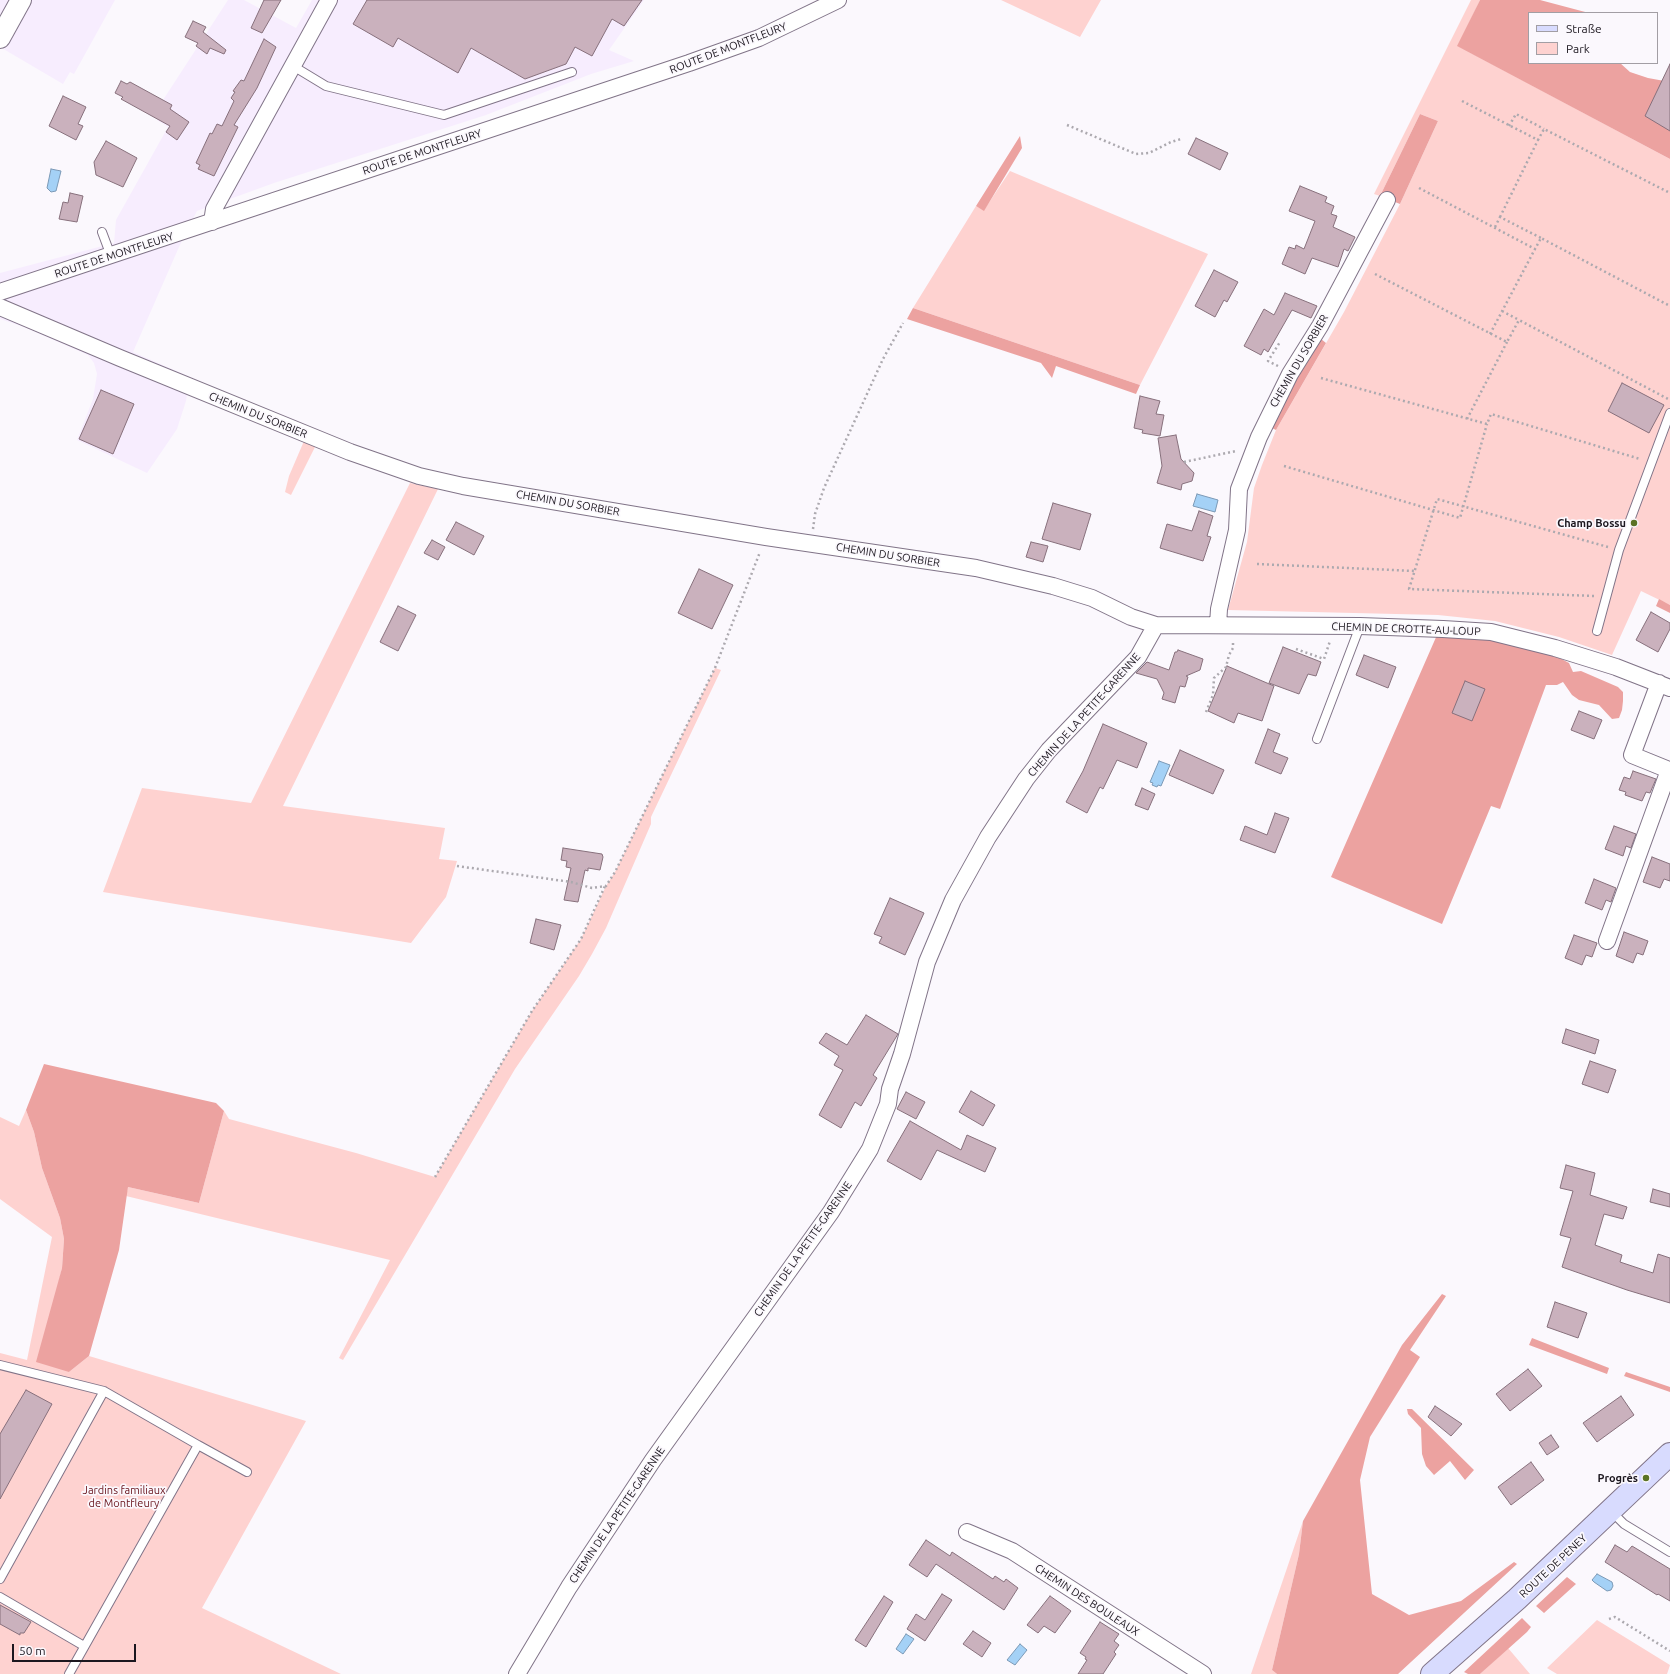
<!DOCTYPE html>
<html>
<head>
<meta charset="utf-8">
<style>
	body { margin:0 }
	#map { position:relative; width:1670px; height:1674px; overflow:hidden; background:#fbf8fd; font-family:Ubuntu,sans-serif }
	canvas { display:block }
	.legend { position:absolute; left:1528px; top:12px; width:130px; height:52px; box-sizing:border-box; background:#fbf8fd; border:1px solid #a29ea4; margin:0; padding:5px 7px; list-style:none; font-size:12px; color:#1c171f }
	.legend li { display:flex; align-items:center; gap:8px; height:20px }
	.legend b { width:20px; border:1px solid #a29ea4 }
	.scale { position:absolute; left:12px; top:1644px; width:124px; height:18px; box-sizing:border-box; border:2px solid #1c171f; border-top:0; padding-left:5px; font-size:12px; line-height:14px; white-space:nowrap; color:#1c171f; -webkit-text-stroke:3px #fbf8fd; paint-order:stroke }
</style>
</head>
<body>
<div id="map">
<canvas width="1670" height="1674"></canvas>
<ul class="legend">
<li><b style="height:5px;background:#d8dbfe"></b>Straße</li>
<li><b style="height:11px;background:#fed2d0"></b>Park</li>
</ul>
<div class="scale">50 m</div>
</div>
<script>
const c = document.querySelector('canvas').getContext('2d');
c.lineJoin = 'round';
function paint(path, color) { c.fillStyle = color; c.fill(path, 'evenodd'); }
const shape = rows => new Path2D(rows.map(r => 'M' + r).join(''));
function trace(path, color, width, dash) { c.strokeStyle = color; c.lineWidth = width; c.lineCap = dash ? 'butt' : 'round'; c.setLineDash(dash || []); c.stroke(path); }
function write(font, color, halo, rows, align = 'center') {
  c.font = font + ' Ubuntu,sans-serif'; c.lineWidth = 3.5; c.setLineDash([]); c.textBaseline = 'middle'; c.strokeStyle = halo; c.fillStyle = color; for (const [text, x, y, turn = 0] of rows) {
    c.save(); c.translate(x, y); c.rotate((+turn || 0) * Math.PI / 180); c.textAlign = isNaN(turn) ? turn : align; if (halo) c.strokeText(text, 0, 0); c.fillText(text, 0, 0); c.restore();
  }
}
paint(shape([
	[0,0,115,0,74,74,70,72,63,84,0,47],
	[228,0,244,0,296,28,312,0,644,0,609,50,634,61,591,74,486,115,274,183,197,211,179,247,133,352,190,377,186,401,177,429,147,473,77,440,93,399,97,374,94,363,88,355,24,327,0,319,0,273,114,243,116,220,168,127,157,120,167,103,163,100]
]), '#f7edfe');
paint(shape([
	[1001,0,1101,0,1080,37],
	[1471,0,1480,0,1458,46,1670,159,1670,605,1641,591,1612,655,1559,637,1495,621,1438,615,1228,610,1247,542,1254,488,1262,465,1276,430,1344,312,1400,204,1438,121,1420,114,1380,196,1374,194],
	[1010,171,1208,254,1140,385,913,308,976,206,984,210],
	[304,441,315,447,291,495,285,492,289,476],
	[410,483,438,489,283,806,445,828,439,859,457,861,446,897,411,943,103,892,142,788,251,803],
	[715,668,721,670,651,817,651,824,606,928,592,954,579,976,515,1069,343,1360,339,1358,390,1260,126,1196,128,1187,199,1203,224,1111,229,1119,356,1153,435,1177,532,1011,581,939,606,886,615,872],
	[26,1110,34,1132,42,1168,60,1218,64,1239,62,1268,56,1294,69,1372,89,1356,306,1421,202,1608,341,1674,0,1674,0,1353,27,1360,52,1237,0,1199,0,1117,19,1126],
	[1303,1521,1299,1554,1272,1670,1277,1674,1251,1674],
	[1597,1620,1670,1665,1667,1674,1557,1674,1547,1668],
	[1508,1648,1530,1674,1480,1674]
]), '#fed2d0');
paint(shape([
	[1480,0,1540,0,1589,13,1529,13,1529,63,1620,63,1630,72,1648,78,1670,82,1670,159,1457,46],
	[1420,114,1438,121,1400,204,1380,196],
	[1020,136,1022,148,984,211,976,206],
	[913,308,1140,385,1136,394,1056,366,1052,378,1041,363,907,319],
	[1321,339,1326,343,1276,430,1270,427,1279,406],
	[1659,599,1670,605,1670,613,1656,606],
	[1437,635,1499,641,1554,655,1569,663,1573,672,1581,671,1618,687,1623,692,1623,701,1622,710,1619,718,1612,719,1599,705,1579,700,1572,695,1563,682,1557,685,1546,685,1500,809,1491,806,1442,924,1331,877],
	[44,1064,216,1103,224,1111,199,1203,128,1187,119,1250,89,1356,69,1372,36,1362,62,1268,64,1239,60,1218,42,1168,34,1132,26,1110],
	[1442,1294,1446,1296,1410,1350,1420,1357,1370,1437,1360,1480,1372,1594,1409,1615,1461,1601,1514,1562,1517,1564,1398,1674,1277,1674,1272,1670,1299,1554,1303,1521,1402,1345],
	[1532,1338,1609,1368,1607,1374,1529,1345],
	[1626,1372,1670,1387,1670,1392,1624,1376],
	[1407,1409,1412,1409,1474,1470,1465,1480,1450,1461,1434,1475,1426,1466,1422,1454,1421,1428,1408,1414],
	[1567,1577,1576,1584,1544,1613,1536,1606],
	[1522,1618,1531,1627,1527,1632,1480,1674,1468,1674,1464,1672]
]), '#eca2a0');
const water = shape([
	[51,169,61,171,56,191,51,192,47,188,51,169],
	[1197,494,1218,500,1215,512,1193,506,1197,494],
	[1159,761,1170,765,1161,786,1158,785,1157,787,1152,785,1153,783,1150,782,1159,761],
	[1597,1574,1612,1582,1613,1586,1611,1590,1607,1591,1594,1582,1592,1580,1597,1574],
	[906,1634,914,1639,903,1654,896,1649,906,1634],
	[1020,1644,1027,1650,1015,1665,1007,1660,1020,1644]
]);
paint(water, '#a4d1f6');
trace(water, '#7b99b6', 1);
const building = shape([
	[264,0,281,0,262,33,251,28,264,0],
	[367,0,642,0,624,26,612,19,592,56,575,47,566,64,525,79,471,48,458,73,398,38,393,47,353,24,367,0],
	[193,21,206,27,203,32,226,50,224,54,210,48,207,54,196,46,198,43,185,37,193,21],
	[264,39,276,47,257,88,234,125,238,127,214,176,198,169,200,165,196,163,210,133,212,134,217,124,222,126,234,101,231,98,235,92,233,91,241,80,244,81,264,39],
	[1670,64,1670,131,1645,116,1670,64],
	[121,81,127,84,130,82,172,105,170,109,189,122,177,140,166,132,170,126,121,99,123,97,115,93,121,81],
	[63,96,86,107,78,124,83,126,76,140,49,126,63,96],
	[1196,138,1228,153,1220,170,1188,154,1196,138],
	[106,141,137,158,123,187,96,175,94,162,106,141],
	[1300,186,1327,197,1325,202,1334,206,1331,214,1337,216,1333,227,1355,237,1348,251,1344,249,1338,267,1312,258,1305,274,1282,264,1289,247,1295,249,1296,245,1304,249,1315,221,1289,211,1300,186],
	[70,193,83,196,77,222,59,219,63,202,68,203,70,193],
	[1214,270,1238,282,1227,302,1224,300,1215,317,1195,306,1214,270],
	[1285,293,1317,306,1311,318,1292,310,1268,352,1264,349,1261,355,1244,346,1264,309,1274,315,1285,293],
	[1622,383,1664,405,1649,433,1608,411,1622,383],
	[101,390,134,404,113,454,79,439,101,390],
	[1140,396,1160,401,1156,414,1164,415,1160,436,1142,433,1143,430,1134,428,1140,396],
	[1176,435,1181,459,1194,473,1192,481,1182,484,1181,490,1157,483,1162,466,1158,438,1176,435],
	[1053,503,1091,514,1080,550,1042,539,1053,503],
	[1199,511,1213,516,1207,536,1211,537,1203,561,1160,548,1167,524,1192,531,1199,511],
	[456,522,484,536,474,555,446,540,456,522],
	[432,540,445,547,438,560,424,553,432,540],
	[1031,542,1048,546,1043,562,1026,557,1031,542],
	[699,569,733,585,712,629,678,613,699,569],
	[398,606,416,615,398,651,380,642,398,606],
	[1651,612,1670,623,1670,629,1658,652,1636,640,1651,612],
	[1283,647,1321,662,1316,676,1308,674,1299,694,1269,683,1283,647],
	[1178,650,1203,659,1200,670,1186,676,1188,677,1185,687,1180,686,1175,703,1162,699,1164,693,1157,679,1136,673,1147,662,1169,670,1175,652,1177,652,1178,650],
	[1364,655,1396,667,1388,688,1356,675,1364,655],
	[1227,666,1274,686,1262,721,1238,713,1234,723,1208,711,1227,666],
	[1465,681,1485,689,1472,721,1452,713,1465,681],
	[1579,711,1602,720,1594,739,1571,730,1579,711],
	[1103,724,1147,743,1137,768,1117,760,1103,789,1100,787,1087,813,1066,802,1083,771,1103,724],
	[1268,729,1280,734,1273,752,1288,758,1281,774,1255,763,1268,729],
	[1180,750,1224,770,1213,794,1169,775,1180,750],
	[1633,771,1656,779,1650,793,1646,792,1642,801,1625,795,1626,792,1619,790,1624,777,1630,779,1633,771],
	[1142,788,1155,794,1148,810,1135,805,1142,788],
	[1275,813,1289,818,1275,853,1240,840,1245,826,1267,835,1275,813],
	[1614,826,1636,834,1631,848,1626,846,1623,856,1605,849,1614,826],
	[563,848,602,854,603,857,600,870,588,868,588,871,585,870,578,902,564,900,571,868,566,867,567,861,561,860,563,848],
	[1652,857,1670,864,1670,881,1664,879,1660,888,1643,882,1652,857],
	[1594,879,1616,888,1611,902,1606,900,1602,910,1585,903,1594,879],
	[890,898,924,913,905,955,879,943,882,937,874,934,890,898],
	[536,919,561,925,554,950,530,943,536,919],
	[1624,932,1648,941,1643,955,1637,953,1633,963,1616,956,1624,932],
	[1574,935,1597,943,1592,957,1586,955,1582,965,1565,958,1574,935],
	[866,1015,898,1034,873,1075,877,1078,861,1106,855,1102,841,1128,819,1115,843,1070,834,1065,839,1056,819,1043,826,1033,847,1045,866,1015],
	[1566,1029,1599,1040,1595,1054,1562,1043,1566,1029],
	[1590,1061,1616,1070,1608,1093,1582,1084,1590,1061],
	[971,1091,995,1105,983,1126,959,1112,971,1091],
	[906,1092,925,1102,916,1119,897,1109,906,1092],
	[910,1121,961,1150,967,1135,996,1148,985,1172,937,1150,921,1180,887,1161,910,1121],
	[1566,1165,1595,1173,1590,1195,1627,1207,1623,1219,1604,1214,1595,1245,1622,1255,1620,1262,1653,1273,1658,1254,1670,1258,1670,1303,1627,1290,1562,1267,1571,1238,1560,1235,1573,1191,1560,1188,1566,1165],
	[1653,1189,1670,1194,1670,1207,1650,1202,1653,1189],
	[1555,1302,1587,1313,1578,1338,1547,1327,1555,1302],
	[1528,1369,1542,1386,1510,1411,1496,1394,1528,1369],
	[26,1390,52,1404,0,1499,0,1434,26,1390],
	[1621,1396,1634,1415,1597,1442,1583,1423,1621,1396],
	[1435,1406,1462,1424,1451,1436,1428,1417,1435,1406],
	[1551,1435,1559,1447,1547,1455,1539,1443,1551,1435],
	[1531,1462,1544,1480,1511,1505,1498,1487,1531,1462],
	[926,1540,950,1556,952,1552,993,1579,995,1576,1004,1582,1006,1579,1018,1588,1004,1610,936,1564,927,1577,909,1565,926,1540],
	[1615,1545,1627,1552,1632,1546,1670,1569,1670,1601,1658,1594,1657,1595,1605,1562,1615,1545],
	[942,1594,952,1600,925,1641,907,1629,916,1614,925,1620,942,1594],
	[884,1596,893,1602,866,1647,855,1640,884,1596],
	[1050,1596,1071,1611,1055,1633,1044,1626,1038,1633,1027,1625,1050,1596],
	[0,1605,31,1622,24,1633,20,1633,20,1635,0,1624,0,1605],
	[1100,1622,1119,1634,1114,1641,1119,1645,1114,1652,1116,1654,1103,1674,1078,1674,1087,1660,1085,1659,1086,1657,1080,1653,1100,1622],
	[973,1631,991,1643,982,1657,963,1644,973,1631]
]);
paint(building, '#cab1bd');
trace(building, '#87707c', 1);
const service = shape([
	[293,66,326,86,444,115,572,72],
	[102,232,111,256],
	[1597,631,1619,550,1670,413],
	[1317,739,1360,626],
	[0,1365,104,1391,198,1445,69,1674],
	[198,1445,247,1472],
	[1611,1511,1624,1524,1670,1552],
	[0,1579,104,1391],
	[0,1597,84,1646]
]);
const minor = shape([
	[212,222,214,209,329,0],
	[0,292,689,63,759,38,838,0],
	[0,307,120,358,350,452,419,476,463,486,766,537,976,568,1053,586,1092,598,1131,617,1156,625,1360,626,1443,629,1491,632,1555,648,1616,667,1670,688],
	[1218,625,1219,609,1237,530,1239,489,1259,437,1290,374,1320,326,1387,200],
	[1607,941,1669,770,1632,755,1659,683],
	[967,1532,1012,1551,1203,1674],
	[517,1674,569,1587,653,1460,831,1212,870,1149,888,1104,890,1089,902,1054,927,962,953,900,988,837,1026,779,1049,750,1138,657,1156,625]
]);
const tertiary = shape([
	[0,38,21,0]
]);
const secondary = shape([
	[1432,1674,1517,1599,1670,1454]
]);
trace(service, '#817488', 10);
trace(minor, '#817488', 18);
trace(tertiary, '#817488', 22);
trace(secondary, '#817488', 24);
trace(shape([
	[1462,101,1538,140,1544,129,1670,193],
	[1067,125,1136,154,1149,153,1171,142,1181,139],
	[1509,126,1516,114,1544,129],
	[1419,188,1535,249,1541,238,1670,306],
	[1500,217,1538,140],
	[1495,227,1500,217,1541,238],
	[1375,274,1507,342,1519,320,1670,400],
	[1502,311,1519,320],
	[1490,334,1535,249],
	[1278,366,1268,361,1280,342],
	[1321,378,1487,424,1491,414,1640,459],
	[1467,419,1507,342],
	[1184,462,1236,451],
	[1284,466,1460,518,1487,424],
	[813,529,815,514,824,488,883,359,903,323],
	[1257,564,1415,571],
	[1594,596,1409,589,1437,499,1608,547],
	[1296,649,1324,659,1330,641],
	[1206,712,1213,695,1214,678,1226,667,1229,655,1233,648,1233,640],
	[457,866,571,882,592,888,606,886,615,872,715,668,760,552],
	[435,1177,532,1011,581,939,605,886],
	[1609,1619,1615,1617,1670,1651]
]), '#aca9af', 2.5, [2, 3]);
trace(service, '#fff', 8);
trace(minor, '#fff', 16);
trace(tertiary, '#fff', 20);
trace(secondary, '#d8dbfe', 22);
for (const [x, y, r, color] of [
	[1634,523,4,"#5b7325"],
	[1646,1478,4,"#5b7325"]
]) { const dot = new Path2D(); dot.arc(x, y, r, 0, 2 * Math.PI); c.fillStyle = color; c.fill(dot); trace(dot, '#fbf8fd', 1.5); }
write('11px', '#1c171f', '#fbf8fd', [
	["ROUTE DE MONTFLEURY",728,48,-21],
	["ROUTE DE MONTFLEURY",422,152,-18],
	["ROUTE DE MONTFLEURY",114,255,-18],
	["CHEMIN DU SORBIER",1299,361,-60],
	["CHEMIN DU SORBIER",258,415,22],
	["CHEMIN DU SORBIER",568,503,10],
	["CHEMIN DU SORBIER",888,555,9],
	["CHEMIN DE CROTTE-AU-LOUP",1406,629,2],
	["CHEMIN DE LA PETITE-GARENNE",1084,715,-48],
	["CHEMIN DE LA PETITE-GARENNE",803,1249,-55],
	["CHEMIN DE LA PETITE-GARENNE",617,1515,-56],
	["ROUTE DE PENEY",1553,1566,-43],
	["CHEMIN DES BOULEAUX",1087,1600,33]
]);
write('bold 11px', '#1c171f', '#fbf8fd', [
	["Champ Bossu",1626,523],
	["Progrès",1638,1478]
], 'right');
write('11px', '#68131b', '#fbf8fd', [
	["Jardins familiaux",124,1490],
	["de Montfleury",124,1503]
]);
</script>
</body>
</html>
